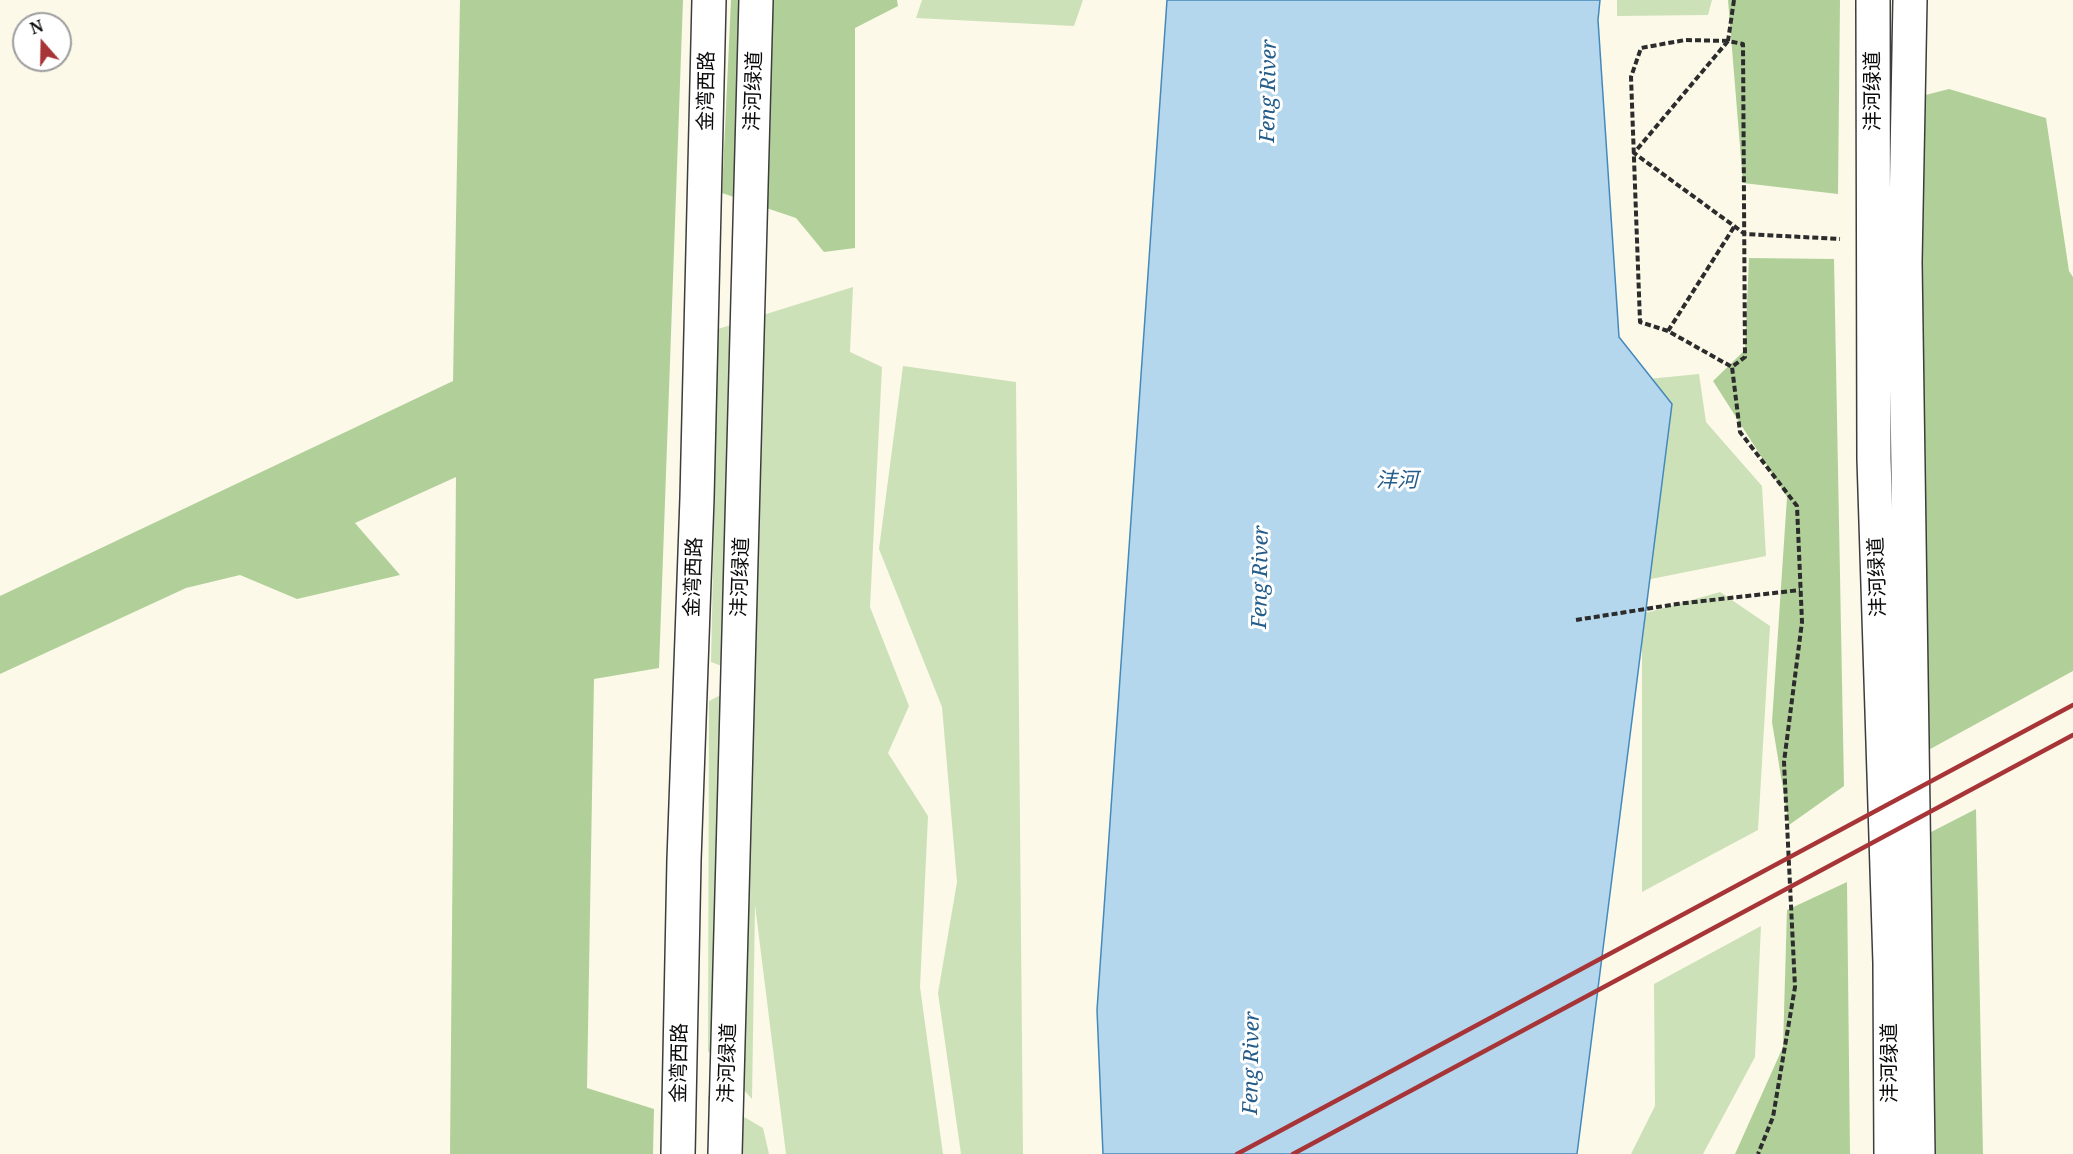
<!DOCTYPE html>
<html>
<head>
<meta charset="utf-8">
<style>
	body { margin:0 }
	#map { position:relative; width:2073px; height:1154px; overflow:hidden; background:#fcf9e9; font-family:"Noto Serif",serif }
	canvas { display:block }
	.north { position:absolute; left:12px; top:12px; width:60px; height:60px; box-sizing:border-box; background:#fff; border:2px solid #9d9d9d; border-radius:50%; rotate:340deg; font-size:16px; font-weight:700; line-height:24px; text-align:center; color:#0a0a0a }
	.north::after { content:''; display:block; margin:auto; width:21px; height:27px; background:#a73437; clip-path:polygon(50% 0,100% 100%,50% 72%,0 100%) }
</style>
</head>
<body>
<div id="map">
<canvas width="2073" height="1154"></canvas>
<div class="north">N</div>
</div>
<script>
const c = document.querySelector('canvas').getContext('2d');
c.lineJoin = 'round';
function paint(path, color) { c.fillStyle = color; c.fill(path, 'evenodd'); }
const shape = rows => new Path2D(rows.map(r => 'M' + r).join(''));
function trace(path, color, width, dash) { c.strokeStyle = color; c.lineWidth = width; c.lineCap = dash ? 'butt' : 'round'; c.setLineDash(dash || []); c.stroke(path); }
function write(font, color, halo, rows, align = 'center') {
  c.font = font + ' "Noto Serif","Noto Sans SC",serif'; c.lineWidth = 6; c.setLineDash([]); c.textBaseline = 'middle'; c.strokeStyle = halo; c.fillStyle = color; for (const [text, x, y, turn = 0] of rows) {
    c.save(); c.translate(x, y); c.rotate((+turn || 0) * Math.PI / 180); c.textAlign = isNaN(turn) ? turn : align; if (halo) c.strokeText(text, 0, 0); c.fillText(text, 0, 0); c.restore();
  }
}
paint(shape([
	[922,0,1083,0,1074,26,916,18],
	[1617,0,1712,0,1708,15,1617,16],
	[853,287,850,352,882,367,870,607,909,706,888,753,928,816,920,987,943,1154,786,1154,755,905,752,1099,708,1051,709,701,754,678,711,662,718,329],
	[903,366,1016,382,1023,1154,961,1154,938,993,957,882,942,707,879,549],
	[1699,374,1706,422,1762,486,1766,556,1646,580,1648,379],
	[1720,592,1770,626,1758,830,1642,892,1642,614],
	[1761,926,1755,1057,1703,1154,1631,1154,1655,1106,1654,984],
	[708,1096,763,1128,769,1154,711,1154]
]), '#cde1b8');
paint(shape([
	[460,0,683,0,659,668,594,679,587,1088,654,1109,653,1154,450,1154,456,477,355,523,400,575,297,599,240,575,186,588,0,674,0,596,453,381],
	[731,0,897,0,898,6,855,28,855,248,824,252,796,218,722,193],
	[1728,0,1840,0,1838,194,1743,183],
	[1949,89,2046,118,2069,271,2073,277,2073,671,1901,765,1886,105],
	[1749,258,1834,259,1844,786,1789,825,1772,722,1787,497,1713,381,1745,350],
	[1976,809,1983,1154,1897,1154,1894,851],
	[1847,882,1850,1154,1735,1154,1783,1047,1787,910]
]), '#b1d099');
const water = shape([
	[1167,0,1600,0,1598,20,1619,337,1672,404,1577,1154,1103,1154,1097,1010,1167,0]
]);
paint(water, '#b4d7ed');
trace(water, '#4489bb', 1.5);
const minor = shape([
	[1873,0,1874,459,1890,963,1891,1154],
	[1910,0,1905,262,1918,1154],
	[678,1154,684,860,697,498,709,0],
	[725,1154,756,0]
]);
trace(minor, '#3d3d3d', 36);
trace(shape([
	[1734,0,1728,41,1743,44,1745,357,1732,367,1740,432,1797,506,1802,622,1784,762,1795,987,1773,1117,1758,1154],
	[1728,41,1685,40,1641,48,1631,77,1640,322,1668,331,1732,367],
	[1728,41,1634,153,1745,234,1840,239],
	[1668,331,1734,227],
	[1576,620,1677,604,1800,590]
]), '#2c2c2c', 4, [6, 3]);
trace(minor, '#fff', 33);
trace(shape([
	[1237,1154,2073,705],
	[1293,1154,2073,735]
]), '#a73437', 4.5);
write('20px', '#0a0a0a', '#fff', [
	["金湾西路",707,91,-89],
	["沣河绿道",754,91,-88],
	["沣河绿道",1873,91,-90],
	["金湾西路",694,577,-88],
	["沣河绿道",741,577,-88],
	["沣河绿道",1878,577,-92],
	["金湾西路",680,1063,-89],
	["沣河绿道",728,1063,-88],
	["沣河绿道",1890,1063,-90]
]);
write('italic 21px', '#245c8a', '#fff', [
	["Feng River",1269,91,-89],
	["沣河",1397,481],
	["Feng River",1261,577,-89],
	["Feng River",1252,1063,-89]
]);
</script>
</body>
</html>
